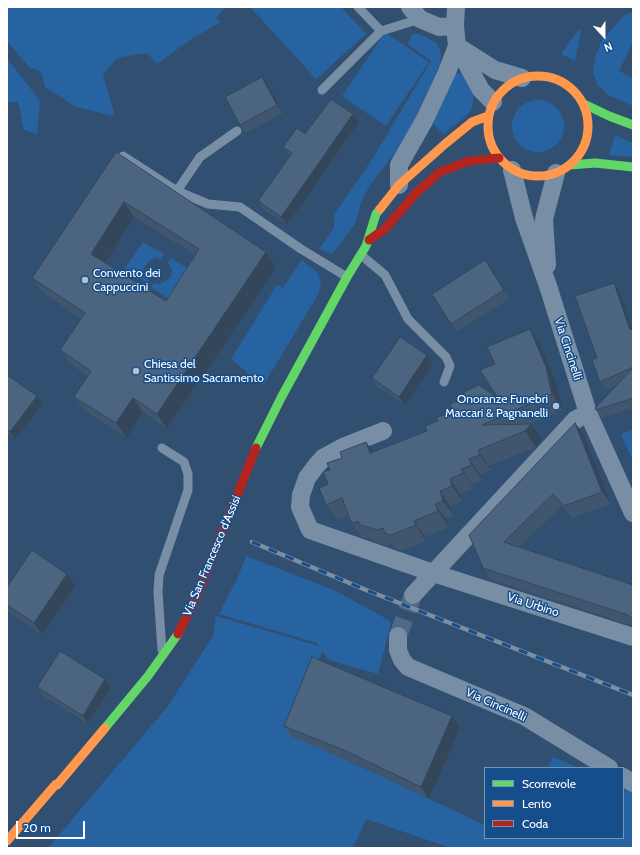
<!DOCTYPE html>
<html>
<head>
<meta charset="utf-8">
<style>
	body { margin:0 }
	#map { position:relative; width:640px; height:855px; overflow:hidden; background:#314f71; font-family:Cabin,sans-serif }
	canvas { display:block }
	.frame { position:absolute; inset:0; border:8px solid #fff; pointer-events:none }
	.legend { position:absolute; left:484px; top:767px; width:140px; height:72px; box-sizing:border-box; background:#164e8c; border:1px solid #7395ba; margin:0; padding:5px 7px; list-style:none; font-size:12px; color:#fff }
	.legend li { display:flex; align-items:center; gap:8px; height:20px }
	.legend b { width:20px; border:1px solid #7395ba }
	.north { position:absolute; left:584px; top:16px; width:40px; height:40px; -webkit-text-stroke:3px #164e8c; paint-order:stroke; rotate:159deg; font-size:11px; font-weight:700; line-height:16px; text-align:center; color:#fff }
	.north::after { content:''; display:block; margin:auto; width:14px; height:18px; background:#fff; clip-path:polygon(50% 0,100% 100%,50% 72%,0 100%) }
	.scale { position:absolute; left:16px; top:821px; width:69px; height:18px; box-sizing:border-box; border:2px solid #fff; border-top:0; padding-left:5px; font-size:12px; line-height:14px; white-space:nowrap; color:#fff; -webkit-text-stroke:3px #164e8c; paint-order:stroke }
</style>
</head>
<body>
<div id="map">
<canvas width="640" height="855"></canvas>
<div class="frame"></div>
<ul class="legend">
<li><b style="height:5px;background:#63d668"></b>Scorrevole</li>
<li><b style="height:5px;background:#ff974d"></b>Lento</li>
<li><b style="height:5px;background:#b3261e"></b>Coda</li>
</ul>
<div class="north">N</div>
<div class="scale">20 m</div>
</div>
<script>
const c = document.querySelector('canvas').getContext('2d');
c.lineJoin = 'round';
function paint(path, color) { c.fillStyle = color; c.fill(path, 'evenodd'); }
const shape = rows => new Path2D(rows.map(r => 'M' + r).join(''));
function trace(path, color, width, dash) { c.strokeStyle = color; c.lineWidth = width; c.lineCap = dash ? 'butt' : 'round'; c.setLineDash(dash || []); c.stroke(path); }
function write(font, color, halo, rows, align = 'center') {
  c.font = font + ' Cabin,sans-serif'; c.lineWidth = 3; c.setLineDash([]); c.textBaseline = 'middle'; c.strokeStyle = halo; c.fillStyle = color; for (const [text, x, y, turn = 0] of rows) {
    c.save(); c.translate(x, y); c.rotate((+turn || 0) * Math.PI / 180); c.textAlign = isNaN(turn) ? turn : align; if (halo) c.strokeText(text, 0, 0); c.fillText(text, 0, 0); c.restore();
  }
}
paint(shape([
	[7,7,226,7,216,18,221,22,191,39,157,64,147,53,117,58,103,75,115,116,76,107,45,87,41,71,30,68,7,41],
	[250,7,341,7,366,34,316,79],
	[633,11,633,42,619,71,633,78,633,106,608,95,597,84,593,71,596,55,602,40,624,16],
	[578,30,581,31,575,61,561,54],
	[385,32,429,62,386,126,342,96],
	[412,34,420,34,437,43,441,52,440,65,402,146,389,160,371,184,362,199,355,224,332,254,319,249,334,228,334,215,373,158,431,61,408,44],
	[7,58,40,101,37,134,24,130,18,102,9,102,7,104],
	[455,73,462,73,473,91,473,101,471,110,464,118,443,134,432,122],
	'512 126a26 26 0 1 1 52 0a26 26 0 1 1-52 0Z',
	[615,135,633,143,633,157,609,155],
	[143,242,164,254,161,260,155,257,148,262,144,267,143,272,145,277,149,280,147,283,125,268],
	[171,258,191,270,171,300,151,287,154,283,160,284,166,281,171,276,172,269,168,263],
	[302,260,317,272,321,282,319,293,264,384,253,381,246,371,231,359,277,285,283,288],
	[633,430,633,461,621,434],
	[246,556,336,591,390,621,390,627,378,674,329,660,322,651,291,734,485,825,485,838,623,838,623,788,633,794,633,848,451,848,366,819,353,848,48,848,168,706,213,636,216,616,319,646,317,643,219,614,238,577],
	[553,757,579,768,548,768]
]), '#2763a1');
trace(shape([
	[398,636,413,595]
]), '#506986', 18, [18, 9]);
trace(shape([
	[358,7,381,31],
	[322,90,381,31,420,19],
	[117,166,123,156,177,191,208,204,240,207,301,249,347,277],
	[177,191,200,157,237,131],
	[361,255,385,275,408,319,446,357,450,366,444,382],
	[162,448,184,462,188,474,188,490,159,575,158,592,162,650]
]), '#788ea5', 9);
trace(shape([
	[410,7,420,19,439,27,455,26],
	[456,7,455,26,457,46,481,90,493,102],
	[457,46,495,70,522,78],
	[512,170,524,218,548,286,588,413,633,513],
	[399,185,399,165,424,121,447,72,457,46],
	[547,265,544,219,556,173],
	[383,431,345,446,323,458,316,466,307,478,301,495,300,507,310,530,433,573,633,637],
	[413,595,575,420,588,413],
	[398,636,398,650,402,660,408,667,524,716,609,768],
	[623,777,633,783]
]), '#788ea5', 18);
trace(shape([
	[584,104,609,116,633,125],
	[570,165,595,163,633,167],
	[256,448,281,398,347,277,366,246,376,214,380,209],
	[105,728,148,676,178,634]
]), '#63d668', 9);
trace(shape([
	'488 126a50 50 0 1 1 100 0a50 50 0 1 1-100 0Z',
	[380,209,399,185,445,144,472,122,488,116],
	[7,841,56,784,57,785,105,728]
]), '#ff974d', 9);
trace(shape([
	[369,240,386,228,416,193,440,172,469,161,499,158]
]), '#b3261e', 9);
const rail = shape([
	[252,542,366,590,633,695]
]);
trace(rail, '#798fa4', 4.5);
trace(rail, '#164e8c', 3, [9]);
trace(shape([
	[178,634,198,593,256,448]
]), '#b3261e', 9);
paint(shape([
	[268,85,283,113,246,133,240,125],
	[359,122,287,225,263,209,258,201,290,156,283,147,305,134],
	[116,152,276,267,167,429,143,412,127,438,85,411,74,397,88,376,70,364,60,350,81,319,42,292,32,278],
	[134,217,196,255,166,301,105,262],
	[485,260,510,298,457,332,451,324],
	[614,283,619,291,633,329,633,408,602,418,596,410,616,386,606,390,600,382,597,358],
	[530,329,540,345,556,383,563,410,530,424,531,424,542,440,536,447,489,466,491,470,480,475,482,480,472,485,474,489,460,494,463,501,450,506,454,516,446,519,449,527,425,537,426,541,401,551,396,549,392,544,387,546,371,540,369,537,365,538,362,537,351,522,349,516,337,520,326,505,330,470,342,458,366,442,373,452,427,431,498,398,495,364],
	[427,355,433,363,405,405,377,387,372,378],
	[7,375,42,404,15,440,7,434],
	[575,423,584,435,611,504,572,518,562,506,519,547,633,585,633,626,491,580,483,568],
	[67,574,76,586,42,635,7,611,7,587],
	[105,679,111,688,88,724,43,696,37,687],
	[452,716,460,728,429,799,354,763,292,737,284,726]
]), '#40566e');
paint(shape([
	[262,77,268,85,283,113,277,105],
	[353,114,359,122,287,225,281,217],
	[124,202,134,217,102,268,91,254],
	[266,252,276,267,167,429,157,414],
	[485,260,491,268,510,298,504,290],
	[614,283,619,291,633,330,630,330],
	[530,329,540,345,556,383,563,410,552,394],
	[427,355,433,363,405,405,399,397],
	[37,396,42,404,15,440,10,432],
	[133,398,143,412,127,438,116,423],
	[575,423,584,435,611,504,602,492],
	[531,424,542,440,536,447,525,431],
	[366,442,377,457,370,453],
	[478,450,489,466,491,470,480,455],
	[469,459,480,475,482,480,472,465],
	[461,469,472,485,474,489,463,473],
	[450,479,460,494,463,501,452,486],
	[440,491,450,506,454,516,443,501],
	[435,504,446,519,449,527,438,511],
	[414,521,425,537,426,541,416,525],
	[67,574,76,586,42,635,34,623],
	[105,679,111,688,88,724,83,716],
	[452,716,460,728,429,799,421,787]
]), '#34465a');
const building = shape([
	[262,77,277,105,240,125,225,97,262,77],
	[331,99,353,114,281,217,258,201,292,153,283,147,297,128,305,134,331,99],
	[116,152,266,252,157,414,133,398,116,423,74,397,91,371,60,350,85,313,32,278,116,152],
	[124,202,199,249,166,301,91,254,124,202],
	[485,260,504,290,451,324,432,294,485,260],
	[614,283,630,330,633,329,633,367,600,382,592,360,597,358,575,296,614,283],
	[530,329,546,367,552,394,482,425,531,424,525,431,478,450,480,455,469,459,472,465,461,469,463,473,450,479,452,486,440,491,443,501,435,504,438,511,414,521,416,525,391,535,385,533,383,528,377,530,360,525,358,521,355,523,351,522,342,498,326,505,319,488,328,484,323,472,330,470,327,463,342,458,340,452,366,442,370,453,427,431,425,426,438,421,436,418,453,411,450,404,466,397,464,392,479,385,498,398,480,370,495,364,487,347,530,329],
	[400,337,427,355,399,397,372,378,400,337],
	[633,368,633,398,596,410,595,408,633,368],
	[7,375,37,396,10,432,7,430,7,375],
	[575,423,602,492,564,506,553,494,504,542,633,585,633,619,628,615,483,568,469,535,575,423],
	[32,550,67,574,34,623,7,605,7,587,32,550],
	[60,651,105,679,83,716,37,687,60,651],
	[312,657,452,716,421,787,346,751,284,726,312,657]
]);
paint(building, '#4b6480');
trace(building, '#34465a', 1);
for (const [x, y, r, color] of [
	[85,280,4,"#b7c1cd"],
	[136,371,4,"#b7c1cd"],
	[556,406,4,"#b7c1cd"]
]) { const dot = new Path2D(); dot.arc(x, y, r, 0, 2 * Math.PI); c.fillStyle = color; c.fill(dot); trace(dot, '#164e8c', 1.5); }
write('12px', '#fff', '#164e8c', [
	["Convento dei",93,273],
	["Cappuccini",93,287],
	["Chiesa del",144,364],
	["Santissimo Sacramento",144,378],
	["Onoranze Funebri",548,399,"right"],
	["Maccari & Pagnanelli",548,413,"right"]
], 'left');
write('12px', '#fff', '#164e8c', [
	["Via Cincinelli",568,349,72],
	["Via San Francesco d'Assisi",212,556,-67],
	["Via Urbino",533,605,18],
	["Via Cincinelli",496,705,24]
]);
</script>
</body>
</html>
